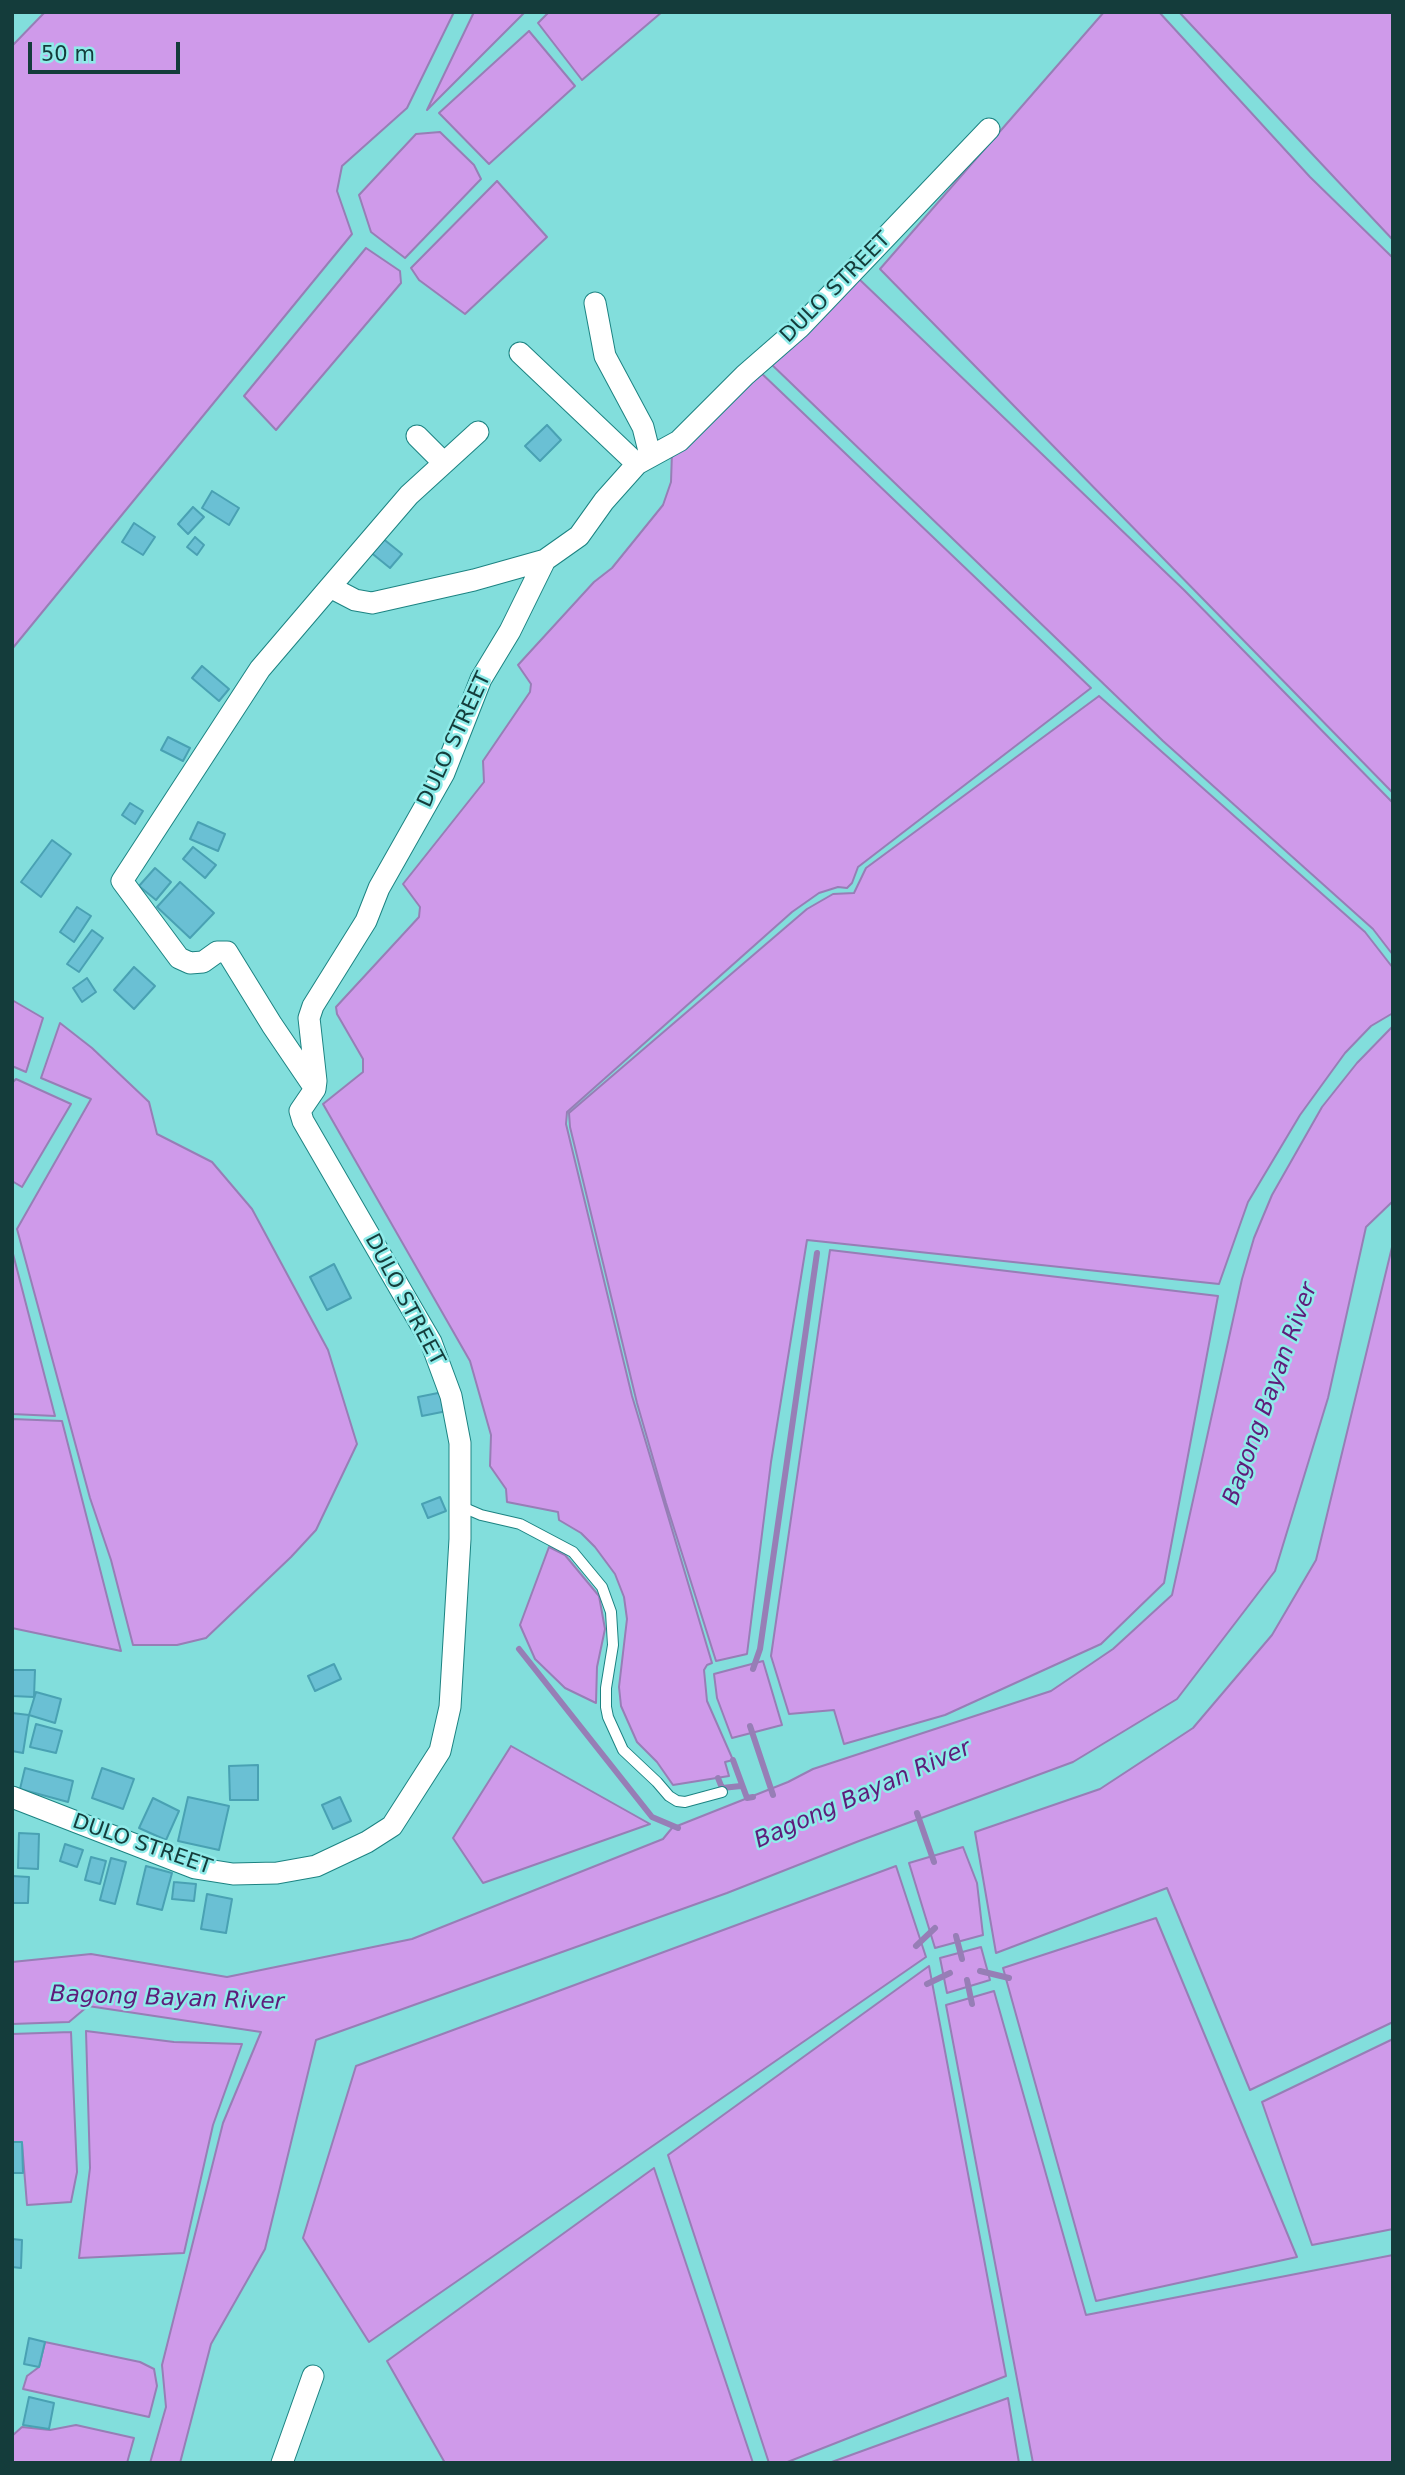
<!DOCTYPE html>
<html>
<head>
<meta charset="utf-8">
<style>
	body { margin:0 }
	#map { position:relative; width:1405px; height:2475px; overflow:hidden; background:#82dedc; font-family:"DejaVu Sans",sans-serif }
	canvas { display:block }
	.frame { position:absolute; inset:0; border:14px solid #143c3b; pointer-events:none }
	.scale { position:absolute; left:28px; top:42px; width:152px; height:32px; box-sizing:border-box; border:4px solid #143c3b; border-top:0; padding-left:9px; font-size:21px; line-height:24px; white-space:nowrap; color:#143c3b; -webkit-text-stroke:5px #8febe9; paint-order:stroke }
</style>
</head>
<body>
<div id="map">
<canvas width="1405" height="2475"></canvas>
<div class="frame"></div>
<div class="scale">50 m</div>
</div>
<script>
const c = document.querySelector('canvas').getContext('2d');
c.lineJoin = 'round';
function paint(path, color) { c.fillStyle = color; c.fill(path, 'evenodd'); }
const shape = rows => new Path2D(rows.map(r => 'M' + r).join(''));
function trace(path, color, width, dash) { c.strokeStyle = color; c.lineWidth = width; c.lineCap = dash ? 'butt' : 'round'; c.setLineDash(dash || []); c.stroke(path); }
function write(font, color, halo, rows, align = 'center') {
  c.font = font + ' "DejaVu Sans",sans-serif'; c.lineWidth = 5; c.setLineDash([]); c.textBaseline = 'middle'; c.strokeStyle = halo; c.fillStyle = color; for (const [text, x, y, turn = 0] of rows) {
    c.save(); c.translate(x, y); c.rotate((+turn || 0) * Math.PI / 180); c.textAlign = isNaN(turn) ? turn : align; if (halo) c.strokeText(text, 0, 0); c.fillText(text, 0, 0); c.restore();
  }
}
const water = shape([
	[45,12,454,12,407,108,342,166,337,191,352,234,12,649,12,46,45,12],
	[474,12,525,12,427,110,474,12],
	[549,12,662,12,582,80,538,23,549,12],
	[1104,12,1159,12,1310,177,1393,258,1393,793,880,269,1104,12],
	[1179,12,1393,12,1393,240,1179,12],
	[529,31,575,86,489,164,439,113,529,31],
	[440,132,474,165,481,179,405,258,371,232,359,195,416,134,440,132],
	[497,181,547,237,465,314,419,280,411,268,497,181],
	[366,248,400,271,401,283,276,430,244,396,366,248],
	[859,279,1184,590,1393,803,1393,955,1373,929,1163,741,768,361,859,279],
	[758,370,1091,688,858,867,852,883,847,888,838,887,819,893,792,912,567,1112,566,1124,632,1396,712,1663,707,1665,704,1670,707,1701,733,1760,725,1762,729,1776,673,1785,657,1762,637,1742,621,1706,619,1687,627,1619,624,1597,615,1574,595,1547,581,1533,559,1520,558,1512,507,1502,506,1489,490,1466,491,1435,470,1361,323,1104,363,1072,363,1059,337,1014,336,1007,419,917,420,907,403,884,484,782,483,761,530,692,531,684,518,665,594,582,612,568,663,505,671,482,672,452,758,370],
	[1099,696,1365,932,1393,968,1393,1013,1371,1026,1345,1053,1300,1115,1248,1202,1219,1284,807,1240,771,1462,747,1654,716,1661,666,1503,637,1403,570,1127,569,1113,807,909,833,894,854,893,866,868,1099,696],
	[12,1000,43,1018,26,1072,12,1066,12,1000],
	[60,1023,92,1048,149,1102,157,1134,212,1162,252,1209,328,1350,357,1444,316,1530,291,1557,206,1638,177,1645,133,1645,111,1560,90,1498,17,1229,91,1099,41,1078,60,1023],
	[1393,1026,1393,1201,1366,1227,1328,1398,1275,1571,1177,1699,1073,1762,859,1841,727,1893,316,2040,265,2249,211,2344,180,2463,150,2463,166,2407,162,2365,223,2123,261,2032,88,2006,69,2022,12,2024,12,1962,91,1954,227,1977,412,1939,663,1839,672,1828,788,1782,813,1769,1051,1691,1113,1649,1172,1595,1242,1279,1254,1238,1272,1195,1322,1107,1357,1063,1393,1026],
	[16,1079,71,1104,22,1187,12,1181,12,1083,16,1079],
	[1393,1243,1393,2022,1250,2090,1167,1888,996,1953,975,1832,1100,1789,1193,1728,1272,1635,1316,1560,1393,1243],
	[12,1250,55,1416,12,1414,12,1250],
	[830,1250,1218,1296,1164,1583,1101,1644,945,1715,844,1744,834,1710,789,1714,771,1656,830,1250],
	[12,1419,62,1421,121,1651,12,1628,12,1419],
	[549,1547,565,1555,599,1596,605,1629,597,1667,596,1703,565,1688,535,1659,520,1625,549,1547],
	[763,1661,782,1725,732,1738,717,1698,714,1674,763,1661],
	[511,1746,650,1824,483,1883,453,1838,511,1746],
	[963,1847,977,1883,983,1935,935,1948,909,1863,963,1847],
	[896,1866,926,1957,369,2342,303,2238,356,2066,896,1866],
	[1156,1918,1297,2257,1096,2301,1003,1968,1156,1918],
	[981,1947,990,1980,947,1993,940,1958,981,1947],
	[929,1966,1006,2376,785,2463,769,2463,668,2155,929,1966],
	[994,1991,1086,2315,1393,2255,1393,2463,1033,2463,946,2005,994,1991],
	[86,2031,174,2042,242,2044,213,2125,184,2253,79,2258,90,2168,86,2031],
	[71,2032,77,2172,71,2202,27,2205,22,2143,12,2142,12,2034,71,2032],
	[1393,2039,1393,2229,1312,2245,1262,2102,1393,2039],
	[654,2168,753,2463,445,2463,387,2361,654,2168],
	[45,2342,140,2362,154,2369,157,2386,149,2417,23,2389,27,2376,39,2367,45,2342],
	[1008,2398,1019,2463,829,2463,1008,2398],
	[76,2425,134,2438,127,2463,12,2463,12,2436,22,2427,50,2430,76,2425]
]);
paint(water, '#cf9aea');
trace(water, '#977eb6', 2);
trace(shape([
	[519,1649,652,1817,678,1828],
	[753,1669,760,1649,817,1253],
	[750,1726,773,1795],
	[733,1760,747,1798,753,1797],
	[718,1778,722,1788,741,1786],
	[917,1813,934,1862],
	[956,1936,962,1959],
	[916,1946,935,1928],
	[980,1971,1009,1978],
	[967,1980,972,2004],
	[927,1984,950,1973]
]), '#977eb6', 6);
const building = shape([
	[547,425,561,440,540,461,525,446,547,425],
	[212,491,239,508,229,525,202,508,212,491],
	[193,507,204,517,188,534,178,524,193,507],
	[134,523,155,537,143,555,122,542,134,523],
	[195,537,204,545,197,555,187,547,195,537],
	[381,537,402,554,390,568,369,551,381,537],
	[202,666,229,689,219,701,192,678,202,666],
	[168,737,190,748,183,761,161,750,168,737],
	[130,803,143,811,135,824,122,815,130,803],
	[198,822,225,834,218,851,190,839,198,822],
	[52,840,71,854,41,897,21,882,52,840],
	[193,847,216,865,205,878,183,859,193,847],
	[155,868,171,882,156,900,139,886,155,868],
	[180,882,214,913,190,938,157,907,180,882],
	[77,907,91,916,74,942,60,932,77,907],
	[92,930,103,938,79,972,67,964,92,930],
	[134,967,155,986,134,1009,114,990,134,967],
	[87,978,96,992,82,1002,73,988,87,978],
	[334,1264,351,1298,327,1310,310,1277,334,1264],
	[443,1392,447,1411,422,1416,418,1397,443,1392],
	[440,1497,446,1511,428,1518,422,1504,440,1497],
	[334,1664,341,1679,315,1691,308,1676,334,1664],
	[12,1670,35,1670,34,1697,12,1696,12,1670],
	[36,1692,61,1699,55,1723,29,1715,36,1692],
	[12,1713,29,1715,23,1753,12,1751,12,1713],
	[36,1724,62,1731,56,1753,30,1747,36,1724],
	[258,1765,258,1800,230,1800,229,1766,258,1765],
	[25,1768,73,1781,68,1802,20,1789,25,1768],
	[102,1768,134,1779,123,1809,92,1798,102,1768],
	[188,1797,229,1806,219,1850,178,1841,188,1797],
	[340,1797,351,1821,333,1829,322,1805,340,1797],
	[153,1798,179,1811,166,1840,139,1828,153,1798],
	[19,1833,39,1834,38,1869,18,1868,19,1833],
	[65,1844,83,1850,77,1867,60,1861,65,1844],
	[91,1857,106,1861,100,1884,85,1880,91,1857],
	[111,1858,126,1862,115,1904,100,1900,111,1858],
	[146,1866,172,1873,162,1910,137,1904,146,1866],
	[12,1876,29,1877,28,1903,12,1903,12,1876],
	[174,1882,196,1884,194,1901,172,1899,174,1882],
	[207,1894,232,1899,226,1933,201,1929,207,1894],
	[12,2142,22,2142,23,2173,12,2173,12,2142],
	[12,2239,22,2240,21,2268,12,2267,12,2239],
	[29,2338,45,2342,39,2367,24,2364,29,2338],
	[29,2397,54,2403,49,2429,23,2425,29,2397]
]);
paint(building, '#6ac0d4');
trace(building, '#49a1b3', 2);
const lane = shape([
	[460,1506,481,1515,520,1524,573,1552,602,1587,611,1612,613,1645,606,1688,606,1707,608,1717,623,1750,657,1782,669,1796,677,1801,685,1802,722,1792]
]);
const street = shape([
	[595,303,605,356,643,427,650,455],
	[520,353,637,464],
	[417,436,444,463],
	[330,587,409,495,478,432],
	[314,1087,272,1025,227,952,217,952,203,962,190,963,179,958,122,881,260,669,330,587,355,600,372,603,474,580,545,560,579,536,604,501,637,464,679,441,745,375,800,327,989,129],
	[12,1797,195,1868,233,1874,277,1873,316,1866,367,1842,392,1826,440,1751,450,1707,460,1539,460,1443,451,1396,431,1342,303,1121,300,1111,315,1089,316,1081,309,1018,313,1006,366,921,379,888,444,773,481,679,510,631,545,560],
	[282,2463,313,2376]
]);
trace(lane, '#1c8382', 12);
trace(street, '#1c8382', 23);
trace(lane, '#fff', 10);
trace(street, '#fff', 21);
write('21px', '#143c3b', '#8febe9', [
	["DULO STREET",836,288,-45],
	["DULO STREET",455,740,-65],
	["DULO STREET",404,1300,62],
	["DULO STREET",142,1845,19]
]);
write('italic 23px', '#5e1c7a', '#8febe9', [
	["Bagong Bayan River",1271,1394,-70],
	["Bagong Bayan River",863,1795,-24],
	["Bagong Bayan River",167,1999,2]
]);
</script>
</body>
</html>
